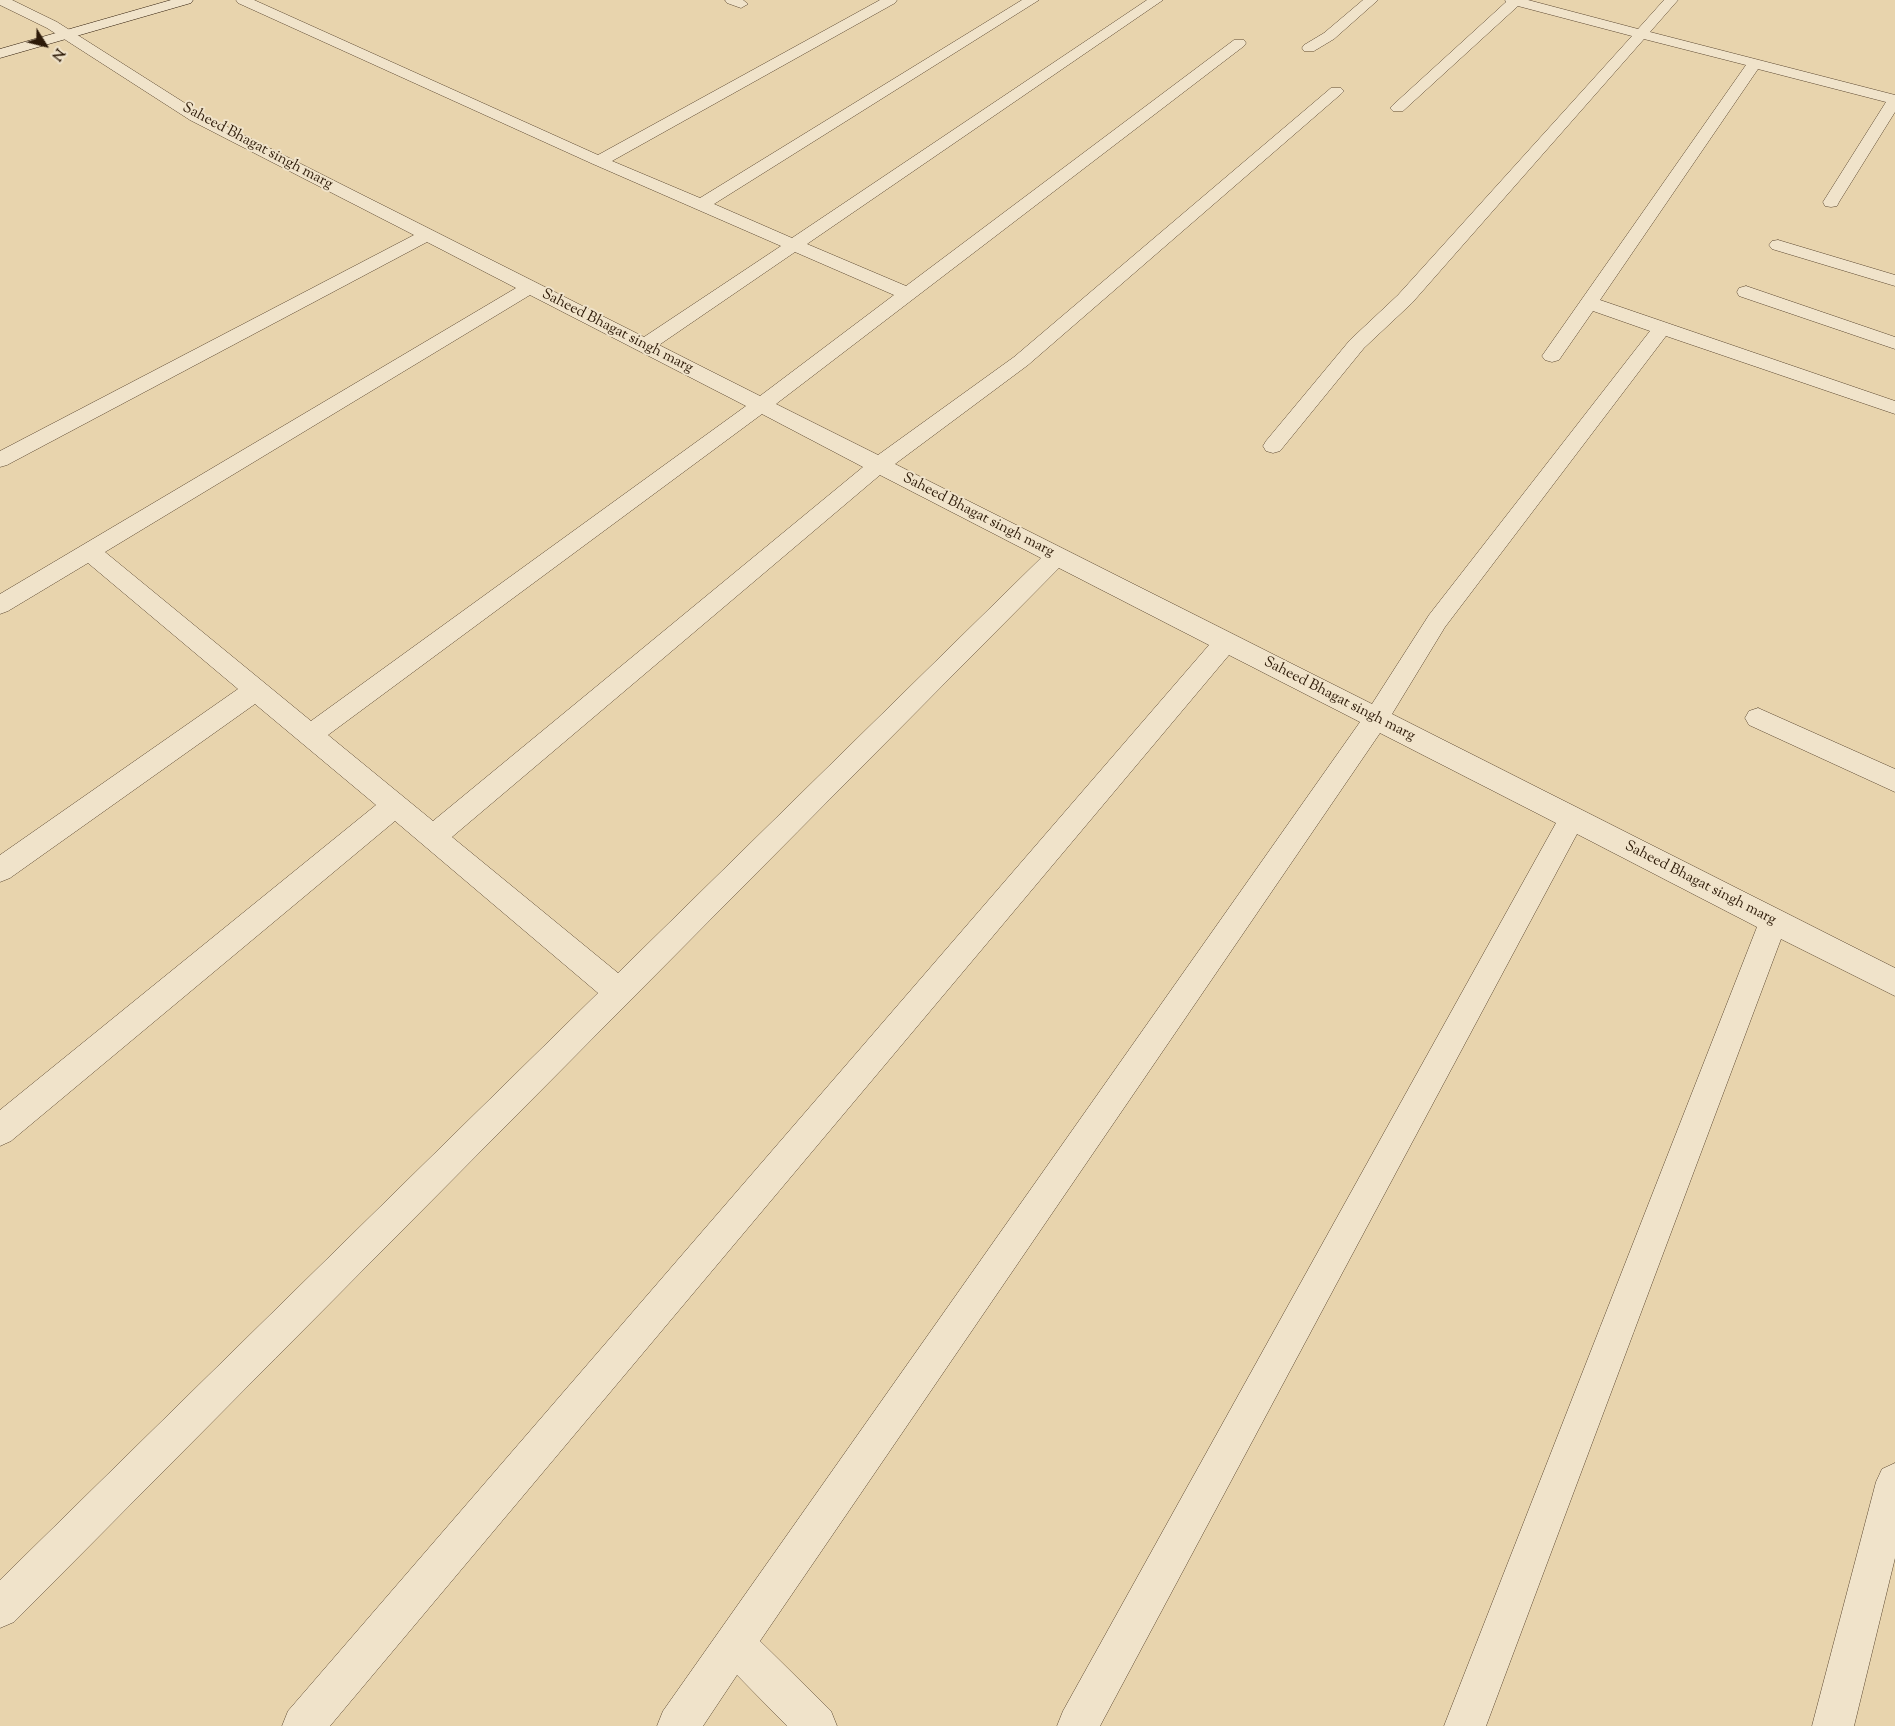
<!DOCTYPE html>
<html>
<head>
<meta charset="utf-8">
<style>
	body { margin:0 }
	#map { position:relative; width:1895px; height:1726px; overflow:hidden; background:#e8d4ad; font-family:"Sorts Mill Goudy",serif }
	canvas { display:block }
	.north { position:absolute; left:20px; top:20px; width:50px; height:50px; -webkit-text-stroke:4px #f0e3ca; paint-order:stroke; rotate:126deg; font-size:14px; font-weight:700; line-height:20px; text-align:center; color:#2d1a08 }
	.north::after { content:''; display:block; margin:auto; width:18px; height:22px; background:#2d1a08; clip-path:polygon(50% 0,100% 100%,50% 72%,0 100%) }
</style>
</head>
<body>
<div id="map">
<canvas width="1895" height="1726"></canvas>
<div class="north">N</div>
</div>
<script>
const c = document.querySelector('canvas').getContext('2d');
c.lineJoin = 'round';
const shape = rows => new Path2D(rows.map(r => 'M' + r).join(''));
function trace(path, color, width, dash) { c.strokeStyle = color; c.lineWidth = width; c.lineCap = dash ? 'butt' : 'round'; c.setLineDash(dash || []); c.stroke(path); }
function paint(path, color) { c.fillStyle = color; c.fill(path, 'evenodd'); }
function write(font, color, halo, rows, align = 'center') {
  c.font = font + ' "Sorts Mill Goudy",serif'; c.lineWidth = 4; c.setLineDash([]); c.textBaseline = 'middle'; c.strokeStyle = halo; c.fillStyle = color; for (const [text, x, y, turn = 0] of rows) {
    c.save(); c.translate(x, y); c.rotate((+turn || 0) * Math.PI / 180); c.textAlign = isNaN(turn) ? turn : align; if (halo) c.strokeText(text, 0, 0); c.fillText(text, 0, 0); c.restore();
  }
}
const street = shape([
	[0,0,12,0,57,22,202,114,644,337,781,246,593,164,238,3,236,0,254,0,598,155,880,0,897,0,895,3,612,161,700,198,1022,0,1039,0,714,204,792,238,1147,0,1163,0,807,244,906,286,1234,40,1244,40,1246,43,1244,46,776,404,878,455,1014,357,1331,88,1341,88,1344,91,1341,94,1028,365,895,464,1372,704,1429,615,1650,331,1593,311,1559,360,1552,362,1545,360,1542,356,1746,65,1644,39,1412,303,1364,348,1280,451,1273,453,1266,451,1263,446,1266,441,1350,340,1398,295,1632,36,1518,6,1403,111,1393,111,1390,108,1393,105,1506,2,1505,0,1528,0,1638,29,1664,0,1678,0,1650,32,1895,95,1895,112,1839,202,1837,206,1831,207,1825,206,1823,202,1886,102,1758,69,1600,300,1895,401,1895,414,1666,336,1445,627,1392,714,1895,968,1895,996,1781,939,1486,1726,1444,1726,1757,927,1577,834,1100,1726,1057,1726,1063,1711,1556,823,1380,733,760,1641,831,1711,837,1726,787,1726,737,1675,703,1726,657,1726,663,1711,1360,722,1229,655,330,1726,282,1726,288,1711,1209,645,1059,568,14,1622,0,1628,0,1580,598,993,395,821,11,1141,0,1146,0,1110,376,805,255,704,10,878,0,882,0,855,238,689,88,563,8,611,0,614,0,594,516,288,427,242,7,465,0,467,0,451,414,235,190,120,47,28,0,5,0,0],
	[795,252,894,295,760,396,659,345,795,252],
	[530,295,746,406,311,721,105,552,530,295],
	[762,414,863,467,433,821,328,735,762,414],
	[880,475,1041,558,618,973,452,837,880,475],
	[725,0,743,0,748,4,741,8,727,3,725,0],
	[1363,0,1378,0,1334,39,1314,51,1304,51,1302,48,1304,45,1324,33,1363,0],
	[1778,240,1895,275,1895,286,1772,249,1769,245,1772,241,1778,240],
	[1746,286,1895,337,1895,349,1739,296,1737,292,1739,288,1746,286],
	[1758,708,1895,769,1895,792,1749,725,1745,718,1749,711,1758,708],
	[1895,1463,1895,1558,1854,1726,1812,1726,1876,1482,1882,1469,1895,1463]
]);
const secondary = shape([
	[171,0,193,0,191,3,0,58,0,49,171,0]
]);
trace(street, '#5c4831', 1);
trace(secondary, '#2d1a08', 1);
paint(street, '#f0e3ca');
paint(secondary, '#f0e3ca');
write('15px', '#2d1a08', '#f0e3ca', [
	["Saheed Bhagat singh marg",257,147,28],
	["Saheed Bhagat singh marg",617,332,27],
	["Saheed Bhagat singh marg",978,516,27],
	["Saheed Bhagat singh marg",1339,700,27],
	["Saheed Bhagat singh marg",1700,884,27]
]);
</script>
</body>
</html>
